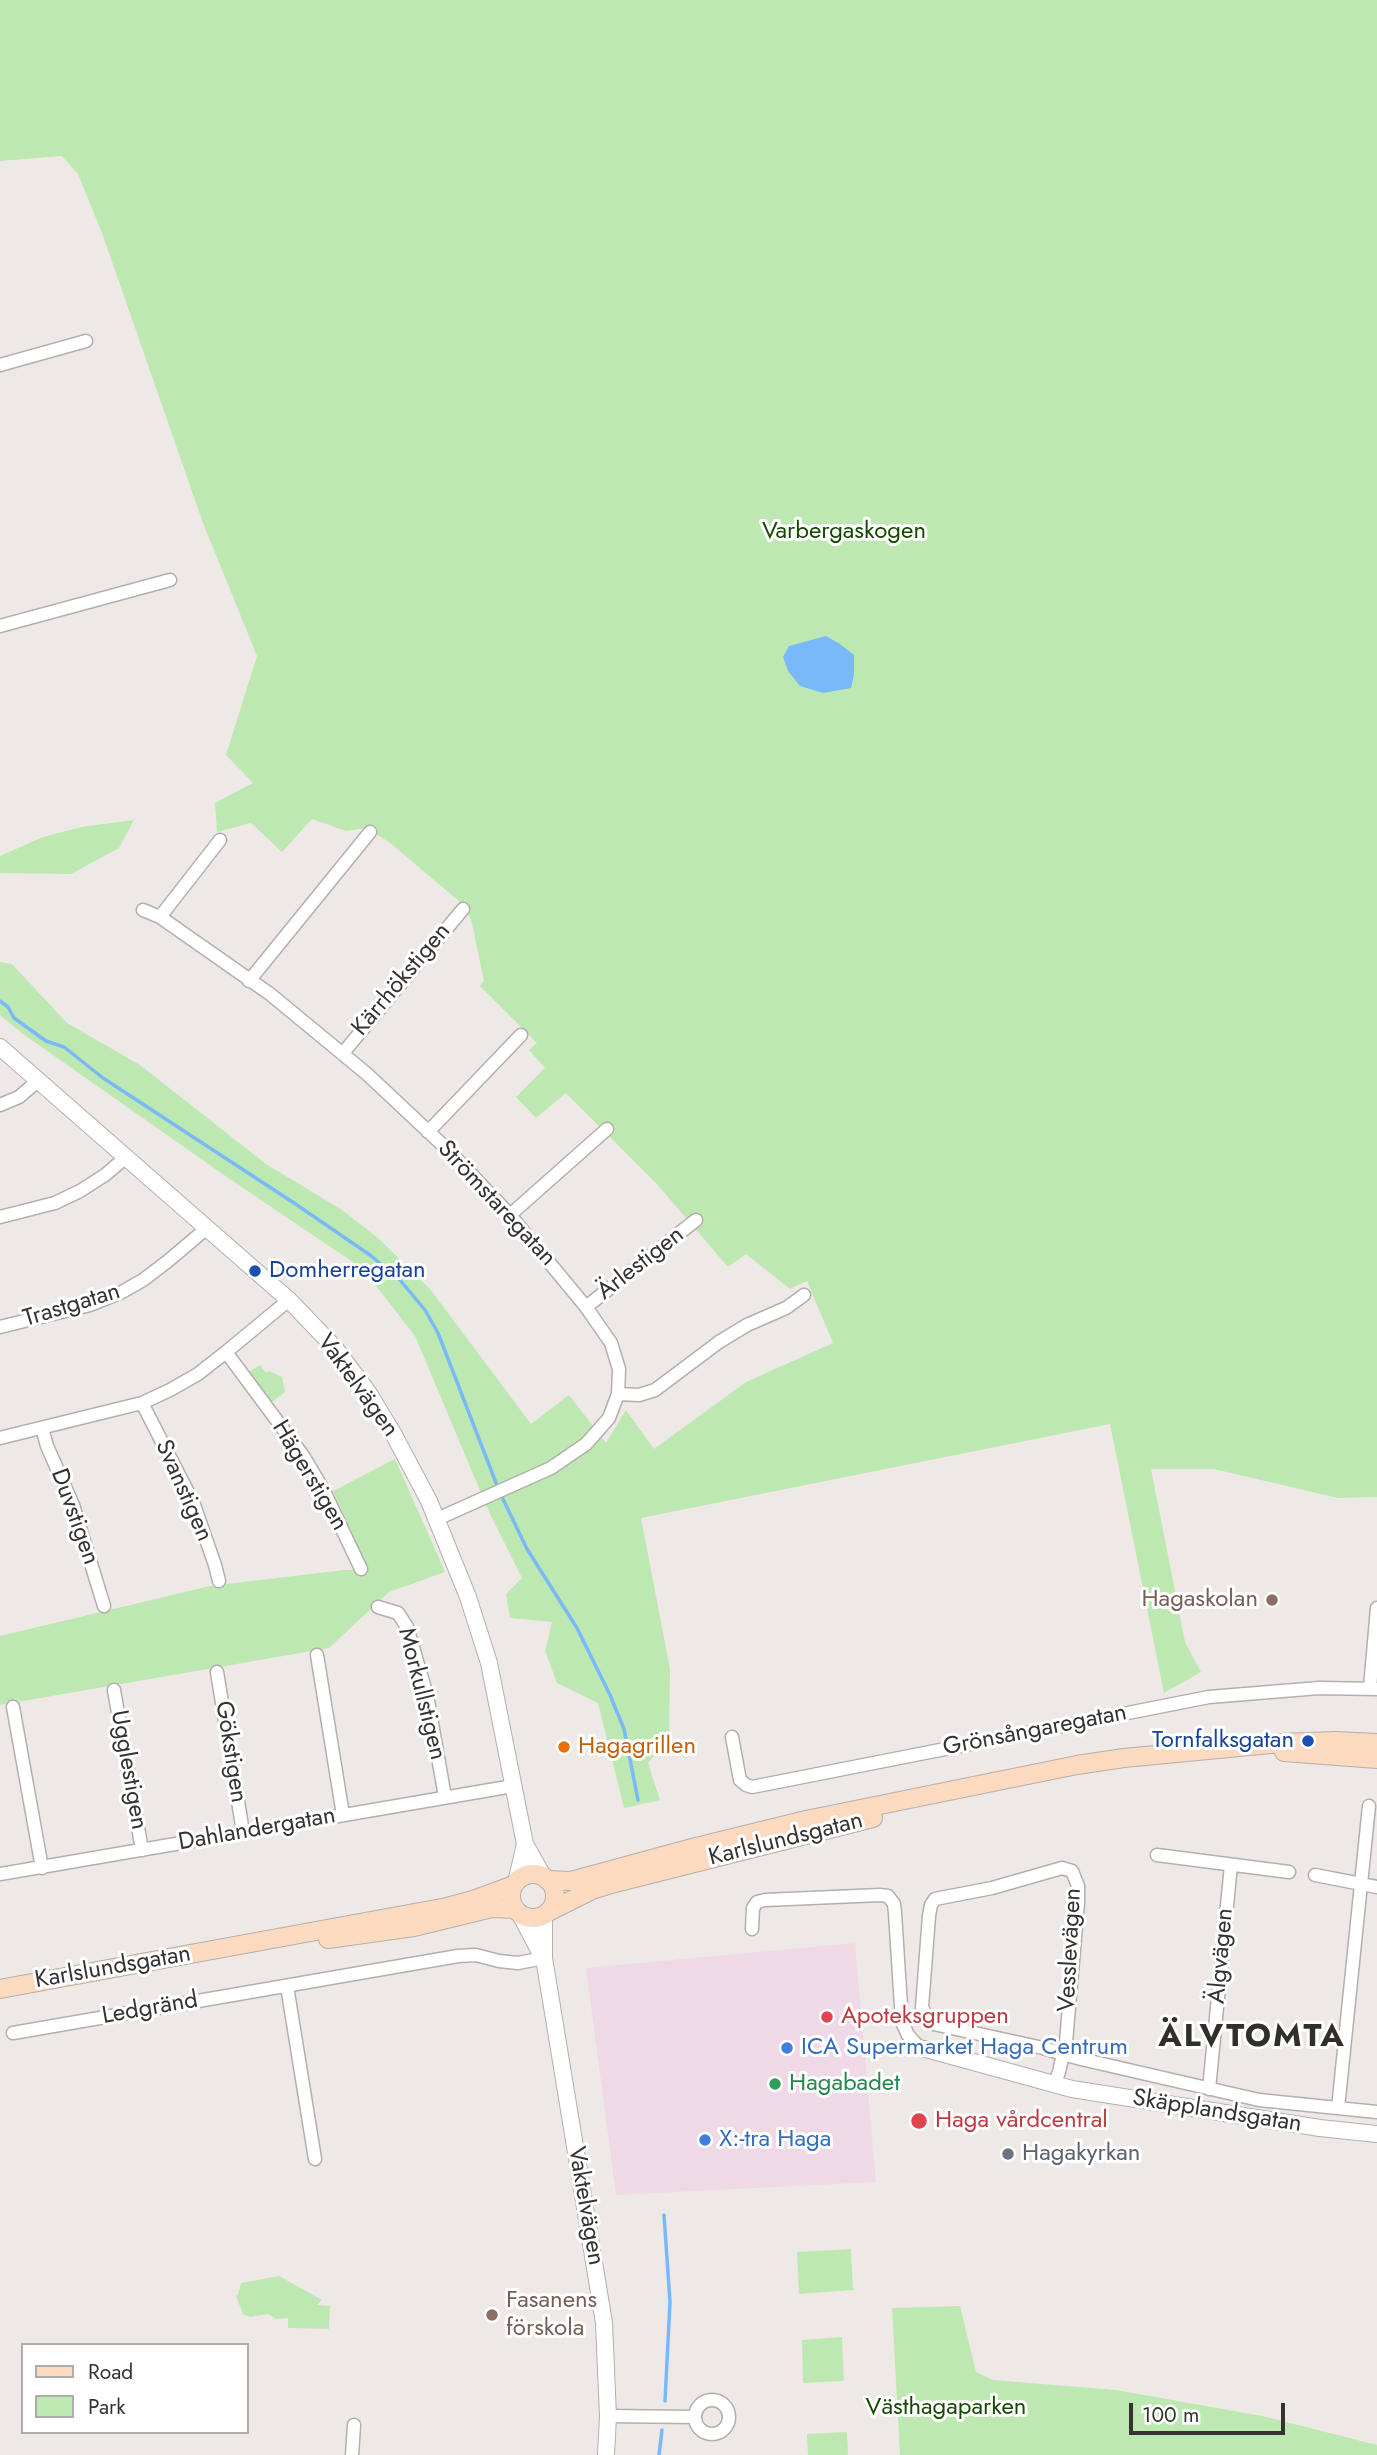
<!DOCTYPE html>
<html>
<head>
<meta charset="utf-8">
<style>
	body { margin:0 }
	#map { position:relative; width:1377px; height:2455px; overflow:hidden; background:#eee9e6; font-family:Jost,sans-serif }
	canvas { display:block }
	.legend { position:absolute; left:21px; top:2343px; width:228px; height:91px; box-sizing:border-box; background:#fff; border:2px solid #aeadad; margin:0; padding:9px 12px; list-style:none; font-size:21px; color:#353332 }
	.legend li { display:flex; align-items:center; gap:14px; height:35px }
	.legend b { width:35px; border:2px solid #aeadad }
	.scale { position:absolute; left:1129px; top:2403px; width:156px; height:32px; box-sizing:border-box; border:4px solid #353332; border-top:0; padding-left:9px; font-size:21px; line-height:24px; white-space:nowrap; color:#353332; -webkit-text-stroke:5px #fff; paint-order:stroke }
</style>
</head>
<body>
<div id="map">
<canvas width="1377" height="2455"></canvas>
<ul class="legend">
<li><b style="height:9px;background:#fbdabf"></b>Road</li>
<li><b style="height:19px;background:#bee8b1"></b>Park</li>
</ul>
<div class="scale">100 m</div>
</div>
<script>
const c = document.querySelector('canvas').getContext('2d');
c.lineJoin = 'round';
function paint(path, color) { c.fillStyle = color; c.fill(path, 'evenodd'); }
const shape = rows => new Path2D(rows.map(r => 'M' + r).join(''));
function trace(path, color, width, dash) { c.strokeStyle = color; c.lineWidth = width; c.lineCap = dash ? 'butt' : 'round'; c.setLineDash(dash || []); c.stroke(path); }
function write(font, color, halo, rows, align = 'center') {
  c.font = font + ' Jost,sans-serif'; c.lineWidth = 6; c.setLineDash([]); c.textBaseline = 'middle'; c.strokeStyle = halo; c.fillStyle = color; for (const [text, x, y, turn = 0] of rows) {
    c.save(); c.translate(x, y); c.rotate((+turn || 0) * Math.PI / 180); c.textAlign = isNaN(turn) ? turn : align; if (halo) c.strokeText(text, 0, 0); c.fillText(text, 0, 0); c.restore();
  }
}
paint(shape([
	[855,1943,876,2182,616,2195,586,1968]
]), '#efd9e6');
paint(shape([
	[0,0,1377,0,1377,1497,1338,1498,1214,1469,1151,1469,1185,1642,1201,1672,1164,1693,1110,1424,641,1518,670,1669,669,1738,648,1763,660,1800,624,1808,598,1703,557,1683,545,1651,552,1622,510,1618,506,1594,522,1578,490,1514,415,1336,363,1269,224,1175,23,1034,0,1015,0,962,12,964,67,1023,140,1065,266,1164,342,1210,378,1238,430,1289,531,1424,569,1395,606,1443,626,1410,654,1449,746,1382,833,1343,807,1281,790,1289,746,1254,728,1267,655,1182,566,1093,536,1118,516,1097,545,1068,529,1050,537,1043,480,986,484,981,471,919,460,902,389,842,366,828,346,831,312,819,282,852,251,823,217,832,215,803,253,783,226,755,257,656,203,523,102,233,78,174,62,156,0,161],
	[134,820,119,848,71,874,0,873,0,856,43,837,81,827],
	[260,1365,266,1373,269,1371,282,1377,285,1392,272,1402,271,1405,247,1373],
	[395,1459,445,1572,389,1592,329,1648,0,1705,0,1636,210,1586,344,1570,369,1570,333,1491],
	[851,2249,853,2290,799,2294,797,2252],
	[279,2276,322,2300,317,2305,330,2306,329,2329,288,2328,288,2318,276,2319,268,2314,250,2317,243,2314,236,2296,238,2295,241,2283],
	[960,2306,976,2372,993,2380,1116,2390,1262,2416,1377,2445,1377,2455,900,2455,892,2308],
	[842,2337,844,2381,803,2383,802,2340],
	[847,2432,848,2455,808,2455,807,2434]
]), '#bee8b1');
paint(shape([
	[826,636,840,644,854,655,854,675,851,688,823,693,800,686,788,671,783,657,789,646]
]), '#7ab9f9');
trace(shape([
	[0,1001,8,1007,14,1018,46,1041,64,1047,103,1078,294,1203,370,1255,400,1280,425,1310,438,1333,498,1488],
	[501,1495,527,1549,577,1628,610,1695,624,1729,638,1800],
	[664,2215,670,2302,665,2401],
	[659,2455,662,2430]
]), '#7ab9f9', 3.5);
const minor = shape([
	[0,365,86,341],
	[0,626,170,580],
	[143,910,160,917,270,994,367,1074,448,1150,510,1215,586,1307,611,1343,619,1369,618,1394,609,1418,586,1444,551,1468,437,1519],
	[160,917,220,840],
	[249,981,370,832],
	[343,1053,463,909],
	[0,1105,19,1097,39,1080],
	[428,1132,521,1035],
	[510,1215,607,1129],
	[0,1217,55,1203,80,1191,105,1175,125,1158],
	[586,1307,696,1220],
	[0,1327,90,1305,122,1292,143,1280,168,1261,207,1228],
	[226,1352,304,1457,324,1491,361,1569],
	[618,1394,639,1395,655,1390,719,1342,747,1325,786,1308,804,1295],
	[142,1403,193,1502,215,1565,219,1581],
	[42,1428,47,1446,73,1505,104,1606],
	[0,1438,142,1403,170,1390,198,1374,226,1352,289,1300],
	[378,1607,398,1613,407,1627,427,1695,445,1797],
	[317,1655,343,1815],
	[217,1672,243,1832],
	[1370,1688,1377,1608],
	[114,1690,142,1850],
	[13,1707,42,1868],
	[732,1737,740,1780,746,1785,752,1787,1209,1697,1319,1688,1377,1689],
	[1157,1855,1289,1872],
	[0,1874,513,1786],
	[1315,1875,1377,1887],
	[752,1929,753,1908,757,1902,765,1900,880,1895,888,1896,894,1904,895,1913,902,2022,908,2035,917,2045,926,2049],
	[287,1986,315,2159],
	[13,2033,458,1956,476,1955,499,1961,518,1963,544,1958],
	[1054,2085,1059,2072,1063,2054,1066,2042,1078,1903,1078,1886,1072,1871,1062,1868,992,1888,935,1899,931,1905,929,1916,922,2007,929,2023,1043,2048,1063,2054,1081,2059,1259,2100,1377,2112],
	[1209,2089,1231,1865],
	[1338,2108,1369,1806],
	'695 2417a17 17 0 1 1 34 0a17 17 0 1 1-34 0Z',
	[608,2416,694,2417],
	[352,2455,354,2425]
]);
const tertiary = shape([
	[0,1047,289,1300,335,1348,368,1392,394,1435,429,1501,468,1597,489,1663,525,1844,544,1878],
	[516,1883,525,1844],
	[520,1914,542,1956],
	[544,1914,544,1958,604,2323,608,2416,606,2455],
	[926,2049,1072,2089,1320,2128,1377,2134]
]);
const secondary = shape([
	[1284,1752,1377,1759],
	'511 1896a22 22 0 1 1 44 0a22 22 0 1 1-44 0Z',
	[547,1880,571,1881,696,1847,806,1820,1077,1765,1124,1758,1281,1743,1335,1741,1377,1743],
	[548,1912,592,1890,615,1883,873,1818],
	[328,1939,414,1927,492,1908,515,1909],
	[0,1989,447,1907,473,1900,514,1885]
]);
trace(minor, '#b4afad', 15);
trace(tertiary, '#b4afad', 18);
trace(secondary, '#b4afad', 20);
trace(minor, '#fff', 12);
trace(tertiary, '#fff', 16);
trace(secondary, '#fbdabf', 18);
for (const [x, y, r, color] of [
	[255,1271,7,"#1a4fb4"],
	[1272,1600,7,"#8d6e63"],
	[1308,1741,7,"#1a4fb4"],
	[564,1747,7,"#e8710a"],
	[827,2017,7,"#e0444e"],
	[787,2048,7,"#3f7fe0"],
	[775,2084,7,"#2e9e5b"],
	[919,2121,9,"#e0444e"],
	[705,2140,7,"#3f7fe0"],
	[1008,2154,7,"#6b7280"],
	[492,2315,7,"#8d6e63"]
]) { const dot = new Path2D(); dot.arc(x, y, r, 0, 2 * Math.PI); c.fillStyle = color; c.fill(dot); trace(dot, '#fff', 2.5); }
write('24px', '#164900', '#fff', [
	["Varbergaskogen",844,532],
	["Västhagaparken",946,2408]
]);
write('24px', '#353332', '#fff', [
	["Kärrhökstigen",402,980,-50],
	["Strömstaregatan",496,1204,47],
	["Ärlestigen",641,1264,-38],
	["Trastgatan",72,1306,-17],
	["Vaktelvägen",357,1386,54],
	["Hägerstigen",309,1476,59],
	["Svanstigen",183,1491,66],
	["Duvstigen",74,1517,70],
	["Morkullstigen",421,1694,76],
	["Grönsångaregatan",1035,1731,-11],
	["Gökstigen",230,1752,81],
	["Ugglestigen",128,1770,80],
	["Dahlandergatan",257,1830,-10],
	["Karlslundsgatan",786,1840,-14],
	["Vesslevägen",1071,1950,-87],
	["Älgvägen",1222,1956,-85],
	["Karlslundsgatan",113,1968,-10],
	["Ledgränd",150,2009,-10],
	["Skäpplandsgatan",1217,2112,9],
	["Vaktelvägen",585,2206,80]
]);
write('24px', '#164399', '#fff', [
	["Domherregatan",269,1271],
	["Tornfalksgatan",1294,1741,"right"]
], 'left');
write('24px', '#785e54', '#fff', [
	["Hagaskolan",1258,1600],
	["Fasanens",506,2301,"left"],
	["förskola",506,2329,"left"]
], 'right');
write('24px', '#c56008', '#fff', [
	["Hagagrillen",578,1747]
], 'left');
write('24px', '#be3a42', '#fff', [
	["Apoteksgruppen",841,2017],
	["Haga vårdcentral",935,2121]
], 'left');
write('24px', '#366cbe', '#fff', [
	["ICA Supermarket Haga Centrum",801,2048],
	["X:-tra Haga",719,2140]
], 'left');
write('24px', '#27864d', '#fff', [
	["Hagabadet",789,2084]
], 'left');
write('24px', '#5b616d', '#fff', [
	["Hagakyrkan",1022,2154]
], 'left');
c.letterSpacing = '2px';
write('bold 32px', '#322e2c', '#fff', [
	["ÄLVTOMTA",1252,2038]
]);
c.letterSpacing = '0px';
</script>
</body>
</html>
